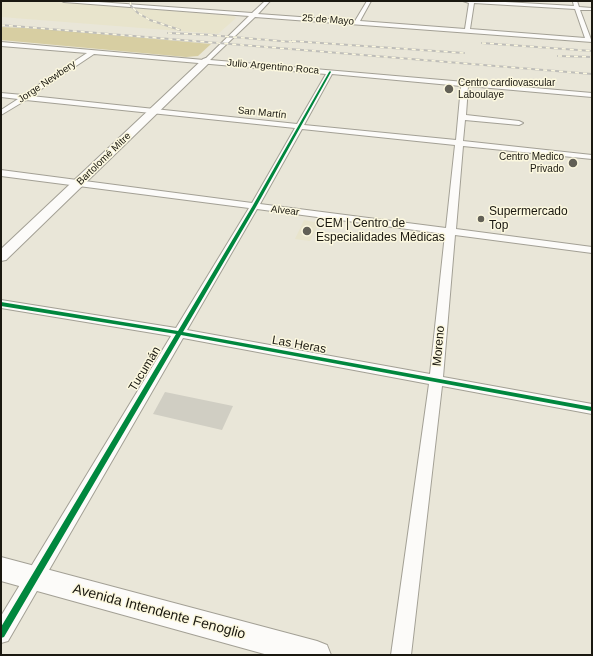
<!DOCTYPE html>
<html>
<head>
<meta charset="utf-8">
<style>
	body { margin:0 }
	#map { position:relative; width:593px; height:656px; overflow:hidden; background:#e9e6d8; font-family:Arial,sans-serif }
	canvas { display:block }
	.frame { position:absolute; inset:0; border:2px solid #1a1810; pointer-events:none }
</style>
</head>
<body>
<div id="map">
<canvas width="593" height="656"></canvas>
<div class="frame"></div>
</div>
<script>
const c = document.querySelector('canvas').getContext('2d');
c.lineJoin = 'round';
function paint(path, color) { c.fillStyle = color; c.fill(path, 'evenodd'); }
const shape = rows => new Path2D(rows.map(r => 'M' + r).join(''));
function trace(path, color, width, dash) { c.strokeStyle = color; c.lineWidth = width; c.lineCap = dash ? 'butt' : 'round'; c.setLineDash(dash || []); c.stroke(path); }
function write(font, color, halo, rows, align = 'center') {
  c.font = font + ' Arial,sans-serif'; c.lineWidth = 3; c.setLineDash([]); c.textBaseline = 'middle'; c.strokeStyle = halo; c.fillStyle = color; for (const [text, x, y, turn = 0] of rows) {
    c.save(); c.translate(x, y); c.rotate((+turn || 0) * Math.PI / 180); c.textAlign = isNaN(turn) ? turn : align; if (halo) c.strokeText(text, 0, 0); c.fillText(text, 0, 0); c.restore();
  }
}
paint(shape([
	[1,1,43,1,80,4,234,16,236,18,218,34,1,17],
	[304,220,319,223,310,241,295,239]
]), '#e8e4cc');
paint(shape([
	[1,27,44,29,211,44,198,56,186,57,1,40]
]), '#d7cea2');
paint(shape([
	[165,392,233,406,222,430,153,414]
]), '#d0cec3');
const minor = shape([
	[62,1,84,1,252,13,265,1,270,1,258,14,355,21,367,1,371,1,360,21,465,29,469,3,463,1,488,1,574,6,573,2,577,1,579,7,592,8,592,10,580,10,592,42,255,17,210,60,592,93,592,97,468,86,466,115,519,121,523,123,519,125,465,120,463,141,592,155,592,159,463,146,456,229,592,247,592,253,455,235,443,377,592,404,592,414,442,386,411,655,391,655,429,384,183,338,8,641,1,643,1,616,171,336,1,308,1,300,176,328,249,208,1,176,1,170,252,203,295,128,26,100,1,115,1,110,18,99,1,97,1,93,23,95,87,53,1,46,1,42,204,60,249,16,64,2,62,1],
	[474,3,575,9,585,38,470,29,474,3],
	[94,54,326,74,297,124,31,96,94,54],
	[332,74,461,86,456,140,304,125,332,74],
	[302,129,455,145,446,228,260,204,302,129],
	[257,209,445,234,430,374,187,330,257,209]
]);
const secondary = shape([
	[206,58,209,59,210,61,209,63,6,260,1,261,1,249,203,59,206,58],
	[1,557,317,641,327,645,331,655,268,655,1,581,1,557]
]);
trace(minor, '#a3a095', 2);
trace(secondary, '#a3a095', 2);
paint(minor, '#fcfbf9');
paint(secondary, '#fcfbf9');
const rail = shape([
	[130,1,131,6,138,13,150,20,180,30],
	[1,25,592,74],
	[168,33,214,35],
	[209,35,292,42],
	[292,41,464,53],
	[482,43,592,51],
	[558,56,592,57]
]);
trace(rail, '#bebdb9', 2);
trace(rail, '#fcf8df', 1.5, [4]);
paint(shape([
	[330,71,331,72,256,207,183,332,592,407,592,411,181,335,4,637,1,638,1,627,176,334,1,306,1,302,178,331,252,207,329,72,330,71]
]), '#00873e');
for (const [x, y, r, color] of [
	[449,89,5,"#626056"],
	[573,163,5,"#626056"],
	[481,219,4,"#626056"],
	[307,231,5,"#626056"]
]) { const dot = new Path2D(); dot.arc(x, y, r, 0, 2 * Math.PI); c.fillStyle = color; c.fill(dot); trace(dot, '#fcf8df', 1.5); }
write('10px', '#1a1810', '#fcf8df', [
	["25 de Mayo",328,20,4],
	["Julio Argentino Roca",273,67,5],
	["Jorge Newbery",47,82,-34],
	["San Martín",262,113,6],
	["Bartolomé Mitre",104,159,-44],
	["Alvear",285,211,7]
]);
write('10px', '#1a1810', '#fcf8df', [
	["Centro cardiovascular",458,83],
	["Laboulaye",458,95],
	["Centro Medico",564,157,"right"],
	["Privado",564,169,"right"]
], 'left');
write('12px', '#1a1810', '#fcf8df', [
	["Supermercado",489,212],
	["Top",489,226],
	["CEM | Centro de",316,224],
	["Especialidades Médicas",316,238]
], 'left');
write('12px', '#1a1810', '#fcf8df', [
	["Las Heras",299,345,10],
	["Moreno",439,346,-85],
	["Tucumán",145,369,-59]
]);
write('14px', '#1a1810', '#fcf8df', [
	["Avenida Intendente Fenoglio",159,612,15]
]);
</script>
</body>
</html>
